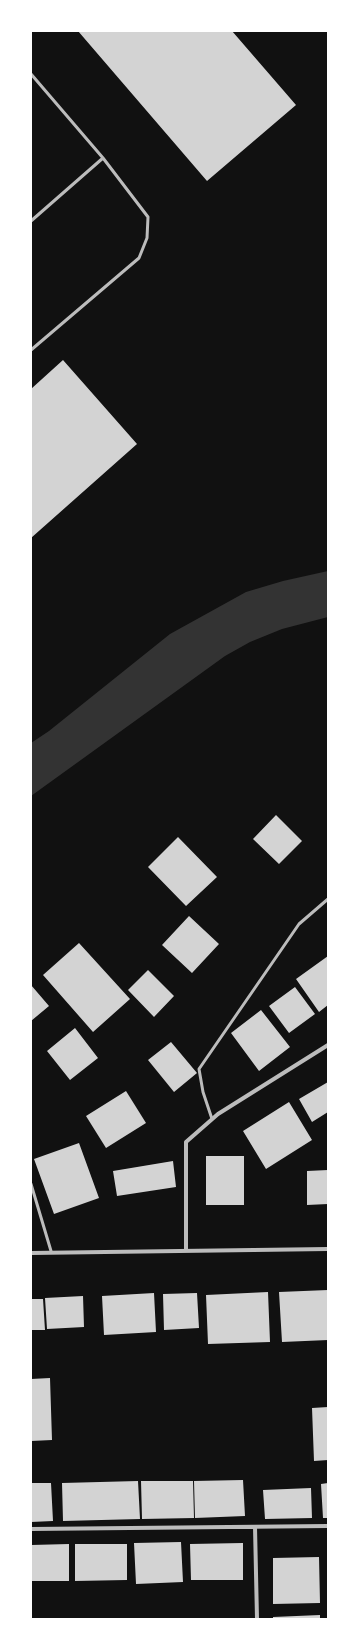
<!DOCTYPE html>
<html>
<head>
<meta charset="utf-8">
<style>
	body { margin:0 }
	#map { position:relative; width:359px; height:1650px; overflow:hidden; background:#111; font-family:Barlow,sans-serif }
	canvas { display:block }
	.frame { position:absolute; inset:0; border:32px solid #fff; pointer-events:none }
</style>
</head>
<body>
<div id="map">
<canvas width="359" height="1650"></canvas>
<div class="frame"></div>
</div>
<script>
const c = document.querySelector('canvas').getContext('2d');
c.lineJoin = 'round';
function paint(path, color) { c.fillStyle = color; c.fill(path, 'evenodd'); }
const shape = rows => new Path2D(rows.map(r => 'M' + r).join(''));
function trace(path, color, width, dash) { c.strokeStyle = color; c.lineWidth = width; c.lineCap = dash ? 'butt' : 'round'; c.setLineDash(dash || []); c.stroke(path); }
paint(shape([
	[328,571,328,617,282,629,250,642,225,656,31,796,31,743,49,731,170,634,246,592,283,581]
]), '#333');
paint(shape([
	[78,31,232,31,296,105,207,181],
	[63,360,137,444,31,538,31,389],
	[276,815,302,841,279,864,253,839],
	[178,837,217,877,186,906,148,867],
	[189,916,219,944,192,973,162,945],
	[79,943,130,999,93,1032,43,975],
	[328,956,328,1005,319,1012,296,979],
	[148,970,174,996,154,1017,128,990],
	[31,985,49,1006,31,1021],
	[295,987,315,1014,289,1033,269,1006],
	[261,1010,290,1047,259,1071,231,1033],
	[75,1028,98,1058,70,1080,47,1051],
	[171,1042,197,1073,174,1092,148,1060],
	[328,1082,328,1112,312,1122,299,1099],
	[126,1091,146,1123,106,1148,86,1116],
	[289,1102,312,1140,266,1169,243,1131],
	[79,1143,99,1198,54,1214,34,1159],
	[206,1156,244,1156,244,1205,206,1205],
	[173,1161,176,1187,117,1196,113,1171],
	[328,1170,328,1204,307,1205,307,1171],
	[328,1290,328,1340,282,1342,279,1292],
	[268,1292,270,1342,208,1344,206,1295],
	[154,1293,156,1332,104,1335,102,1296],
	[197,1293,199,1328,164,1330,163,1294],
	[83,1296,84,1327,47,1329,45,1298],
	[31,1299,43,1299,45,1330,31,1330],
	[50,1378,52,1440,31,1441,31,1379],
	[328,1407,328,1460,314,1461,312,1408],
	[243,1480,245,1516,195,1518,194,1481],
	[138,1481,140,1519,63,1521,62,1483],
	[141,1481,193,1481,194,1518,142,1519],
	[31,1483,51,1483,53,1521,31,1522],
	[328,1483,328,1518,323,1518,321,1484],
	[311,1488,312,1518,265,1519,263,1490],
	[181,1542,183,1582,136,1584,134,1543],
	[243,1543,243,1580,191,1580,190,1544],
	[69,1544,69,1581,31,1581,31,1545],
	[75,1544,127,1544,127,1580,75,1581],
	[319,1557,320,1603,273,1604,273,1558],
	[320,1615,320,1619,273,1619,273,1617]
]), '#d3d3d3');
trace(shape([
	[31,74,103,158,148,217,147,238,139,258,31,350],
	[31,221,103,158],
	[212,1119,203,1092,199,1069,299,924,328,899],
	[31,1184,51,1251]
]), '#bcbcbc', 3);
trace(shape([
	[186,1250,186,1142,218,1114,328,1045],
	[31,1253,328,1249],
	[255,1527,257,1619],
	[31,1529,328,1526]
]), '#bcbcbc', 4);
</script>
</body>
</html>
